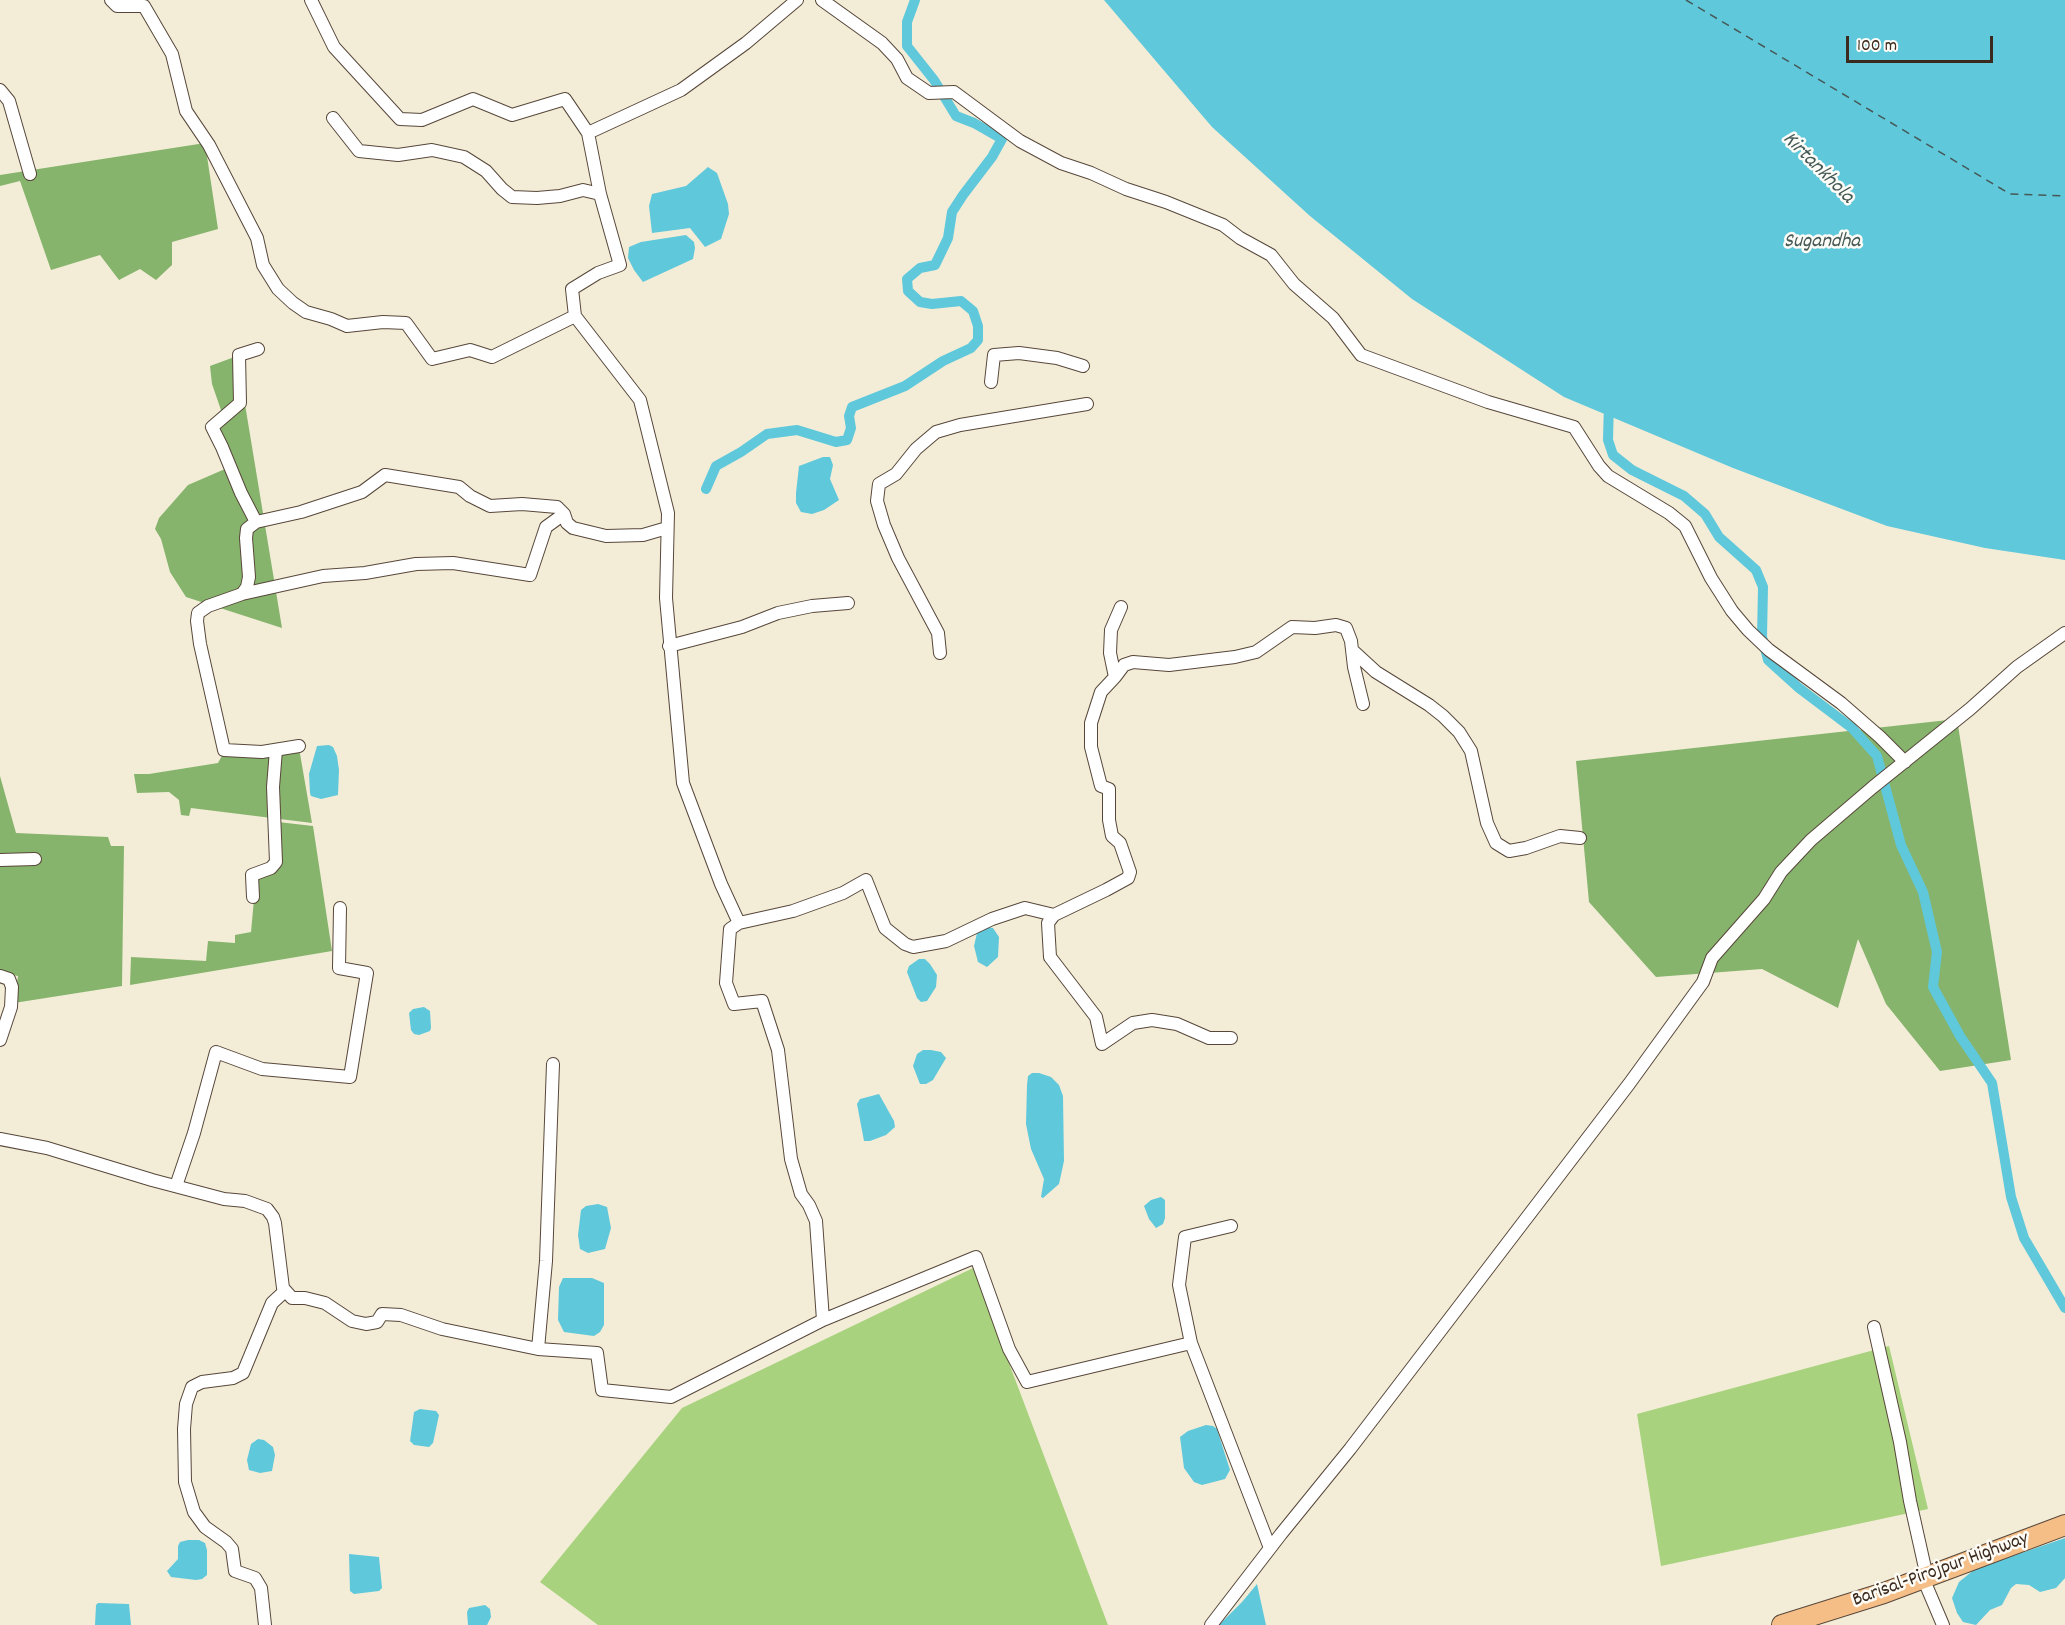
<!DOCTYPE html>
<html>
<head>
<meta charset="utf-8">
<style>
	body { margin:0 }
	#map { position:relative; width:2065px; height:1625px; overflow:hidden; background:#f3edd8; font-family:Dekko,sans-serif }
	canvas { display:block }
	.scale { position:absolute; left:1846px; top:36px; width:147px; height:27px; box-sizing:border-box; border:3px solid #3b2a1e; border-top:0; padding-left:8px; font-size:18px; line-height:21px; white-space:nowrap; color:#3b2a1e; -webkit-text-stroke:4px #fdfcf7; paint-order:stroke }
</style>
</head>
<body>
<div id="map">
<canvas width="2065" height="1625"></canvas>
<div class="scale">100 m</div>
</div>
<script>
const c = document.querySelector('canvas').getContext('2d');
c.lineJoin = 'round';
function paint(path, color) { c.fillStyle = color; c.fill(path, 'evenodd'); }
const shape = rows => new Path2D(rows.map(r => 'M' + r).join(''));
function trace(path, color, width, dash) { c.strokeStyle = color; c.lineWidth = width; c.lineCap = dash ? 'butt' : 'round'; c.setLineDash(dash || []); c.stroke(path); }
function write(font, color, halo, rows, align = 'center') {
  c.font = font + ' Dekko,sans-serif'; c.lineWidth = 5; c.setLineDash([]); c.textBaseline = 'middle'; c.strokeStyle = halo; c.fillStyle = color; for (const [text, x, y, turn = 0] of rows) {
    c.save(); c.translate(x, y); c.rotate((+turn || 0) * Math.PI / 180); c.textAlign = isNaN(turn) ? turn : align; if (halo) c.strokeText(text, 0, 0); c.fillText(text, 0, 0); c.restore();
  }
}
paint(shape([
	[973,1268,1108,1625,598,1625,540,1582,682,1408],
	[1889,1346,1928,1509,1661,1566,1637,1414]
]), '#a8d27d');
paint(shape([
	[205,143,218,229,172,242,172,265,156,280,140,269,119,280,100,255,51,270,20,181,0,186,0,175],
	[237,356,282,628,186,597,170,572,161,539,155,529,159,518,188,485,225,469,206,426,222,413,212,384,210,366],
	[1957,719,2011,1060,1940,1071,1886,1004,1858,939,1838,1008,1762,969,1656,977,1589,902,1576,761],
	[299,748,312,823,191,808,189,816,181,815,179,800,169,792,137,793,134,774,149,774,218,763,224,752],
	[0,776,16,833,108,837,111,846,124,846,122,986,14,1003,18,976,0,973],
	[278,822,313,826,332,951,130,985,131,957,206,961,208,941,235,943,235,935,251,932,256,877,273,872]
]), '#86b46c');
paint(shape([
	[1104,0,2065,0,2065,560,1985,548,1887,526,1733,468,1564,397,1412,299,1310,216,1212,127],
	[708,167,717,173,728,204,729,214,721,239,705,247,690,228,652,233,649,206,652,194,686,186],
	[686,235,694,242,695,248,693,259,643,282,634,270,628,258,629,247,641,242],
	[823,457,830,457,833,465,830,479,839,500,824,510,812,514,801,512,796,503,796,493,799,466],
	[329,745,333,747,337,756,339,770,338,795,321,799,311,796,310,793,309,774,317,746],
	[988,927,993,928,999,937,998,957,987,967,978,962,974,946,977,933],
	[919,959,925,959,930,964,937,975,936,987,927,1001,921,1002,917,998,907,972,909,966],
	[424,1007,430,1011,431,1028,430,1031,419,1035,414,1034,411,1030,409,1013,413,1009],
	[923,1050,931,1050,941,1052,946,1058,933,1080,926,1084,920,1084,913,1066,917,1054],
	[1032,1073,1039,1073,1051,1077,1059,1085,1063,1096,1064,1161,1059,1184,1043,1198,1041,1197,1044,1179,1031,1149,1026,1124,1027,1085,1028,1076],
	[879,1094,894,1121,895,1127,886,1135,870,1141,864,1141,857,1104,860,1099],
	[1161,1197,1165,1200,1165,1218,1163,1224,1156,1228,1149,1219,1144,1206,1151,1200],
	[598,1204,607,1207,611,1228,605,1249,588,1253,580,1249,578,1235,581,1210,586,1206],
	[563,1278,592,1278,604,1283,604,1325,600,1332,594,1336,564,1332,558,1320,559,1287],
	[420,1409,436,1411,439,1415,433,1443,429,1447,414,1445,410,1441,414,1412],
	[1206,1425,1213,1426,1217,1429,1230,1470,1225,1479,1202,1485,1194,1482,1184,1468,1180,1437,1188,1431],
	[258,1439,264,1440,273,1447,275,1455,272,1471,260,1473,249,1470,247,1460,251,1444],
	[2065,1538,2065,1578,2056,1588,2040,1592,2029,1585,2016,1584,2011,1588,2002,1605,1990,1610,1976,1625,1963,1622,1957,1613,1952,1598,1959,1582,1975,1569],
	[188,1540,199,1540,205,1543,207,1550,207,1575,202,1579,196,1580,171,1577,167,1571,178,1559,178,1546,180,1542],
	[349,1554,379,1557,382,1588,379,1591,354,1594,350,1591],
	[1257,1584,1266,1625,1219,1625,1242,1602],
	[98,1603,129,1604,131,1625,95,1625,96,1605],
	[485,1605,490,1609,491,1617,487,1625,468,1625,467,1612,469,1608]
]), '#5fc8db');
trace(shape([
	[1609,402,1608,440,1613,455,1632,470,1684,496,1705,514,1719,537,1756,570,1763,587,1762,637,1768,660,1799,688,1852,728,1877,756,1901,845,1923,892,1937,952,1933,987,1960,1036,1992,1083,2011,1197,2024,1238,2065,1308],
	[706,489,716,466,741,452,767,434,797,430,836,442,847,440,851,428,849,416,852,407,905,386,943,361,971,348,978,340,978,326,973,311,961,301,932,304,920,302,908,291,907,279,920,268,935,265,948,238,952,212,963,195,992,157,1002,139,974,123,956,116,934,80,907,46,907,22,915,0]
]), '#5fc8db', 10);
trace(shape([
	[1686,0,2010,194,2065,196]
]), '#465957', 1.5, [8, 6]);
const minor = shape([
	[111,0,117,6,144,6,172,54,186,111,209,145,257,238,263,265,278,289,293,303,306,312,331,319,347,326,383,322,406,323,432,359,470,350,492,357,575,316,640,400,668,513,666,598,683,783,721,884,739,923,793,911,843,893,866,880,885,928,905,944,913,947,946,941,992,919,1025,908,1054,915],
	[311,0,334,47,400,119,422,120,473,99,512,115,565,99,588,133,681,90,746,43,797,0],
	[822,0,882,43,897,59,907,78,929,93,954,92,1020,141,1061,163,1091,173,1126,189,1166,202,1223,225,1240,238,1271,255,1294,284,1333,318,1361,355,1488,402,1574,427,1599,466,1608,476,1669,513,1685,526,1711,578,1732,611,1748,630,1769,650,1841,703,1880,737,1905,762],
	[0,90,9,101,30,174],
	[333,118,359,151,398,155,432,150,464,157,486,171,502,189,512,197,537,198,560,196,583,190,600,194],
	[575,316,572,289,598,273,620,265,600,194,588,133],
	[258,349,239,355,240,403,212,427,222,447,241,493,256,522,247,529,246,538,249,577,247,587,242,594,208,606,198,613,197,621,200,644,224,750,262,752,299,746],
	[991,382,994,355,1019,353,1057,358,1083,366],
	[256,522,301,512,362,492,385,475,459,487,470,496,490,506,522,504,557,507,564,514,567,523,573,528,606,536,643,535,667,528],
	[242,594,323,576,365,573,416,564,453,563,530,575,546,527,564,514],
	[1121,607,1111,630,1110,653,1115,677,1101,692,1091,723,1091,747,1101,786,1109,789,1109,820,1112,836,1120,843,1130,872,1128,878,1106,890,1054,915,1048,923,1050,957,1096,1017,1102,1044,1133,1023,1152,1020,1177,1024,1209,1038,1231,1038],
	[669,646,742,627,778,613,812,606,848,603],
	[1352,650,1376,672,1429,705,1443,716,1459,732,1471,751,1487,823,1496,843,1509,851,1526,848,1560,836,1580,838],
	[940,653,938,633,898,558,884,525,877,501,879,484,896,474,916,449,936,432,960,425,1087,404],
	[1115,677,1124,665,1133,662,1169,665,1235,657,1256,652,1292,627,1315,628,1336,625,1346,628,1351,641,1354,667,1363,704],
	[0,860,35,859],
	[253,897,252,875,271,868,276,862,273,787,276,750],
	[739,923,730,929,726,983,734,1004,762,1001,778,1050,791,1159,801,1194,809,1205,816,1221,823,1320,976,1257,1009,1349,1027,1382,1191,1343],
	[0,976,9,979,12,987,11,1007,0,1040],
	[553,1064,546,1261,538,1349,597,1353,602,1390,671,1397,823,1320],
	[0,1139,47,1148,152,1180,224,1199,245,1201,267,1209,273,1217,275,1223,283,1288,292,1298,305,1298,325,1303,352,1321,366,1324,377,1322,382,1314,401,1315,442,1329,538,1349],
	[176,1186,194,1133,216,1052,262,1069,350,1077,367,973,339,968,340,908],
	[1231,1226,1185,1237,1179,1285,1191,1343,1270,1548],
	[1874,1327,1900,1442,1910,1501,1927,1577],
	[1923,1578,1943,1625],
	[265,1625,261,1588,255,1578,235,1571,232,1549,226,1542,205,1527,194,1512,185,1482,184,1429,186,1404,192,1387,202,1382,233,1378,243,1373,272,1303,285,1291],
	[1211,1625,1281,1534,1350,1449,1629,1084,1703,982,1712,958,1764,899,1781,872,1811,840,1873,787,1970,709,2017,667,2065,633]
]);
const trunk = shape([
	[1782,1625,1884,1593,2065,1525]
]);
trace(minor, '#57473a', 14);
trace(trunk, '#57473a', 22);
trace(minor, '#fff', 12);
trace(trunk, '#f6be87', 20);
write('20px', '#3b2a1e', '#fdfcf7', [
	["Barisal-Pirojpur Highway",1941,1571,-20]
]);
write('italic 21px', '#465957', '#fdfcf7', [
	["Kirtankhola",1817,169,45],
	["Sugandha",1822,243]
]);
</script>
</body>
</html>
